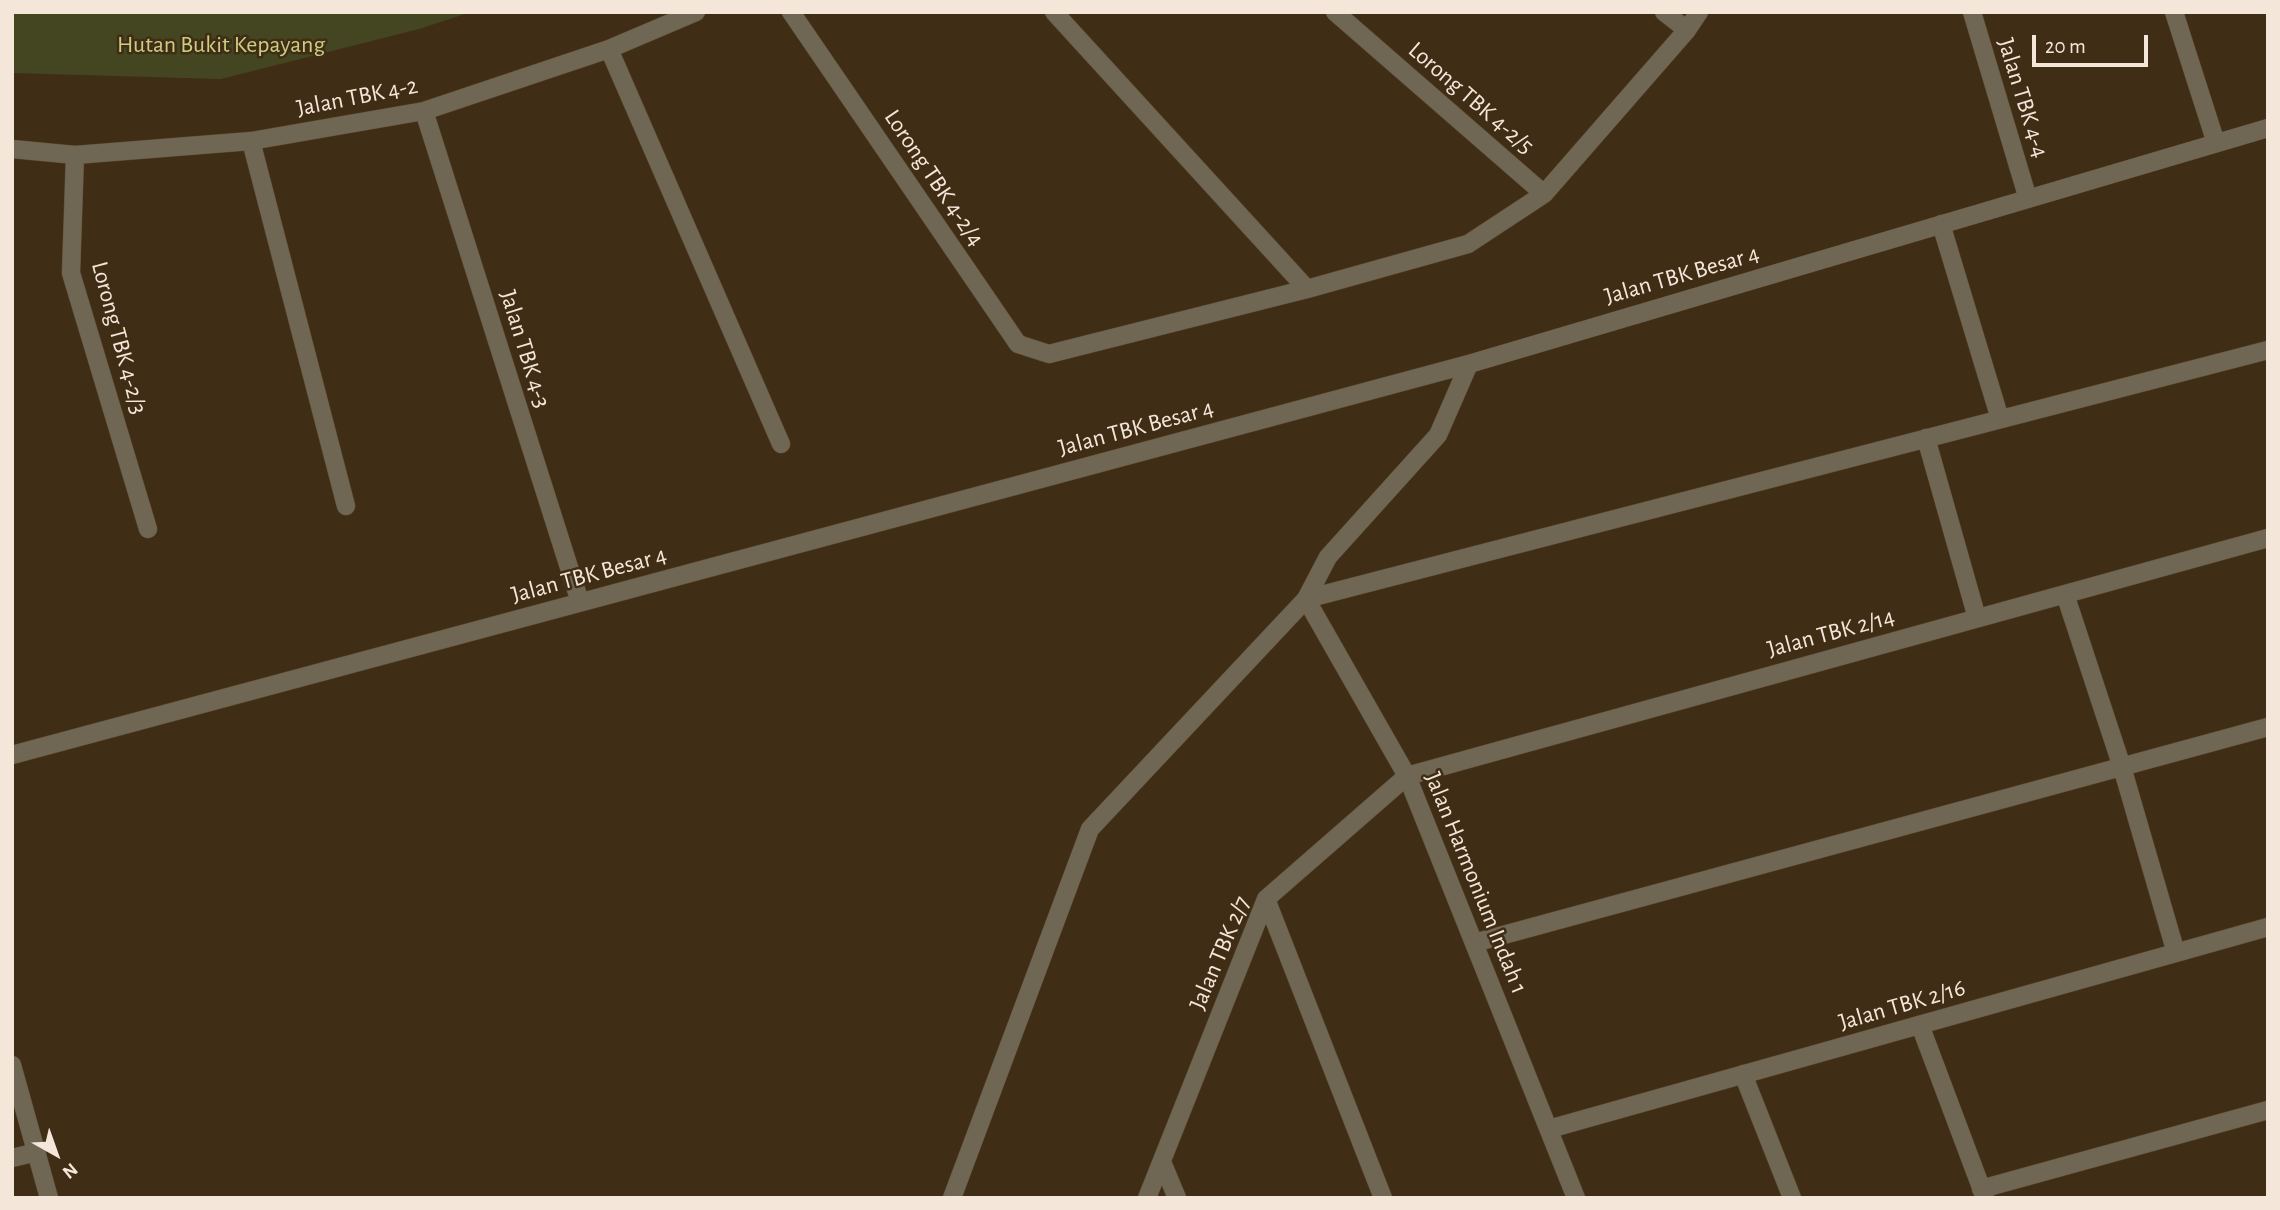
<!DOCTYPE html>
<html>
<head>
<meta charset="utf-8">
<style>
	body { margin:0 }
	#map { position:relative; width:2280px; height:1210px; overflow:hidden; background:#402d15; font-family:"Alegreya Sans",sans-serif }
	canvas { display:block }
	.frame { position:absolute; inset:0; border:14px solid #f4e7d9; pointer-events:none }
	.north { position:absolute; left:21px; top:1119px; width:70px; height:70px; -webkit-text-stroke:5px #402d15; paint-order:stroke; rotate:140deg; font-size:19px; font-weight:700; line-height:28px; text-align:center; color:#f4e7d9 }
	.north::after { content:''; display:block; margin:auto; width:24px; height:32px; background:#f4e7d9; clip-path:polygon(50% 0,100% 100%,50% 72%,0 100%) }
	.scale { position:absolute; left:2032px; top:35px; width:116px; height:32px; box-sizing:border-box; border:4px solid #f4e7d9; border-top:0; padding-left:9px; font-size:21px; line-height:24px; white-space:nowrap; color:#f4e7d9; -webkit-text-stroke:5px #402d15; paint-order:stroke }
</style>
</head>
<body>
<div id="map">
<canvas width="2280" height="1210"></canvas>
<div class="frame"></div>
<div class="north">N</div>
<div class="scale">20 m</div>
</div>
<script>
const c = document.querySelector('canvas').getContext('2d');
c.lineJoin = 'round';
function paint(path, color) { c.fillStyle = color; c.fill(path, 'evenodd'); }
const shape = rows => new Path2D(rows.map(r => 'M' + r).join(''));
function trace(path, color, width, dash) { c.strokeStyle = color; c.lineWidth = width; c.lineCap = dash ? 'butt' : 'round'; c.setLineDash(dash || []); c.stroke(path); }
function write(font, color, halo, rows, align = 'center') {
  c.font = font + ' "Alegreya Sans",sans-serif'; c.lineWidth = 5; c.setLineDash([]); c.textBaseline = 'middle'; c.strokeStyle = halo; c.fillStyle = color; for (const [text, x, y, turn = 0] of rows) {
    c.save(); c.translate(x, y); c.rotate((+turn || 0) * Math.PI / 180); c.textAlign = isNaN(turn) ? turn : align; if (halo) c.strokeText(text, 0, 0); c.fillText(text, 0, 0); c.restore();
  }
}
paint(shape([
	[12,12,471,12,419,29,221,79,12,73]
]), '#444622');
const minor = shape([
	[791,12,1018,344,1049,354,1307,289,1468,244,1544,194,1687,30,1699,12],
	[1054,12,1307,289],
	[1335,12,1544,194],
	[1664,12,1687,30],
	[1972,12,2028,199],
	[2174,12,2216,143],
	[609,49,781,444],
	[424,111,580,602],
	[251,141,346,506],
	[12,149,75,155,251,141,424,111,609,49,696,12],
	[75,155,71,273,148,529],
	[1941,224,2000,419],
	[1926,438,1977,618],
	[2065,594,2122,767,2176,953],
	[1306,599,2268,350],
	[1306,599,1407,776,1576,1198],
	[12,755,1469,364,2268,128],
	[1266,899,1383,1198],
	[1474,943,2268,727],
	[1920,1025,1985,1198],
	[12,1065,49,1198],
	[1743,1074,1792,1198],
	[1549,1129,2268,927],
	[12,1158,37,1152],
	[1162,1162,1177,1198],
	[1981,1189,2268,1110],
	[952,1198,1090,829,1306,599,1328,557,1438,435,1469,364],
	[1147,1198,1266,899,1407,776,2268,538]
]);
trace(minor, '#5d4b34', 19);
trace(minor, '#6f6753', 18);
write('24px', '#cace81', '#402d15', [
	["Hutan Bukit Kepayang",221,45]
]);
write('24px', '#f4e7d9', '#402d15', [
	["Jalan TBK 4-2",357,97,-11],
	["Lorong TBK 4-2/5",1471,98,41],
	["Jalan TBK 4-4",2023,98,73],
	["Lorong TBK 4-2/4",934,178,56],
	["Jalan TBK Besar 4",1682,275,-16],
	["Lorong TBK 4-2/3",119,338,75],
	["Jalan TBK 4-3",525,349,73],
	["Jalan TBK Besar 4",1136,428,-15],
	["Jalan TBK Besar 4",589,575,-15],
	["Jalan TBK 2/14",1831,633,-15],
	["Jalan Harmonium Indah 1",1476,883,68],
	["Jalan TBK 2/7",1220,953,-67],
	["Jalan TBK 2/16",1902,1005,-16]
]);
</script>
</body>
</html>
